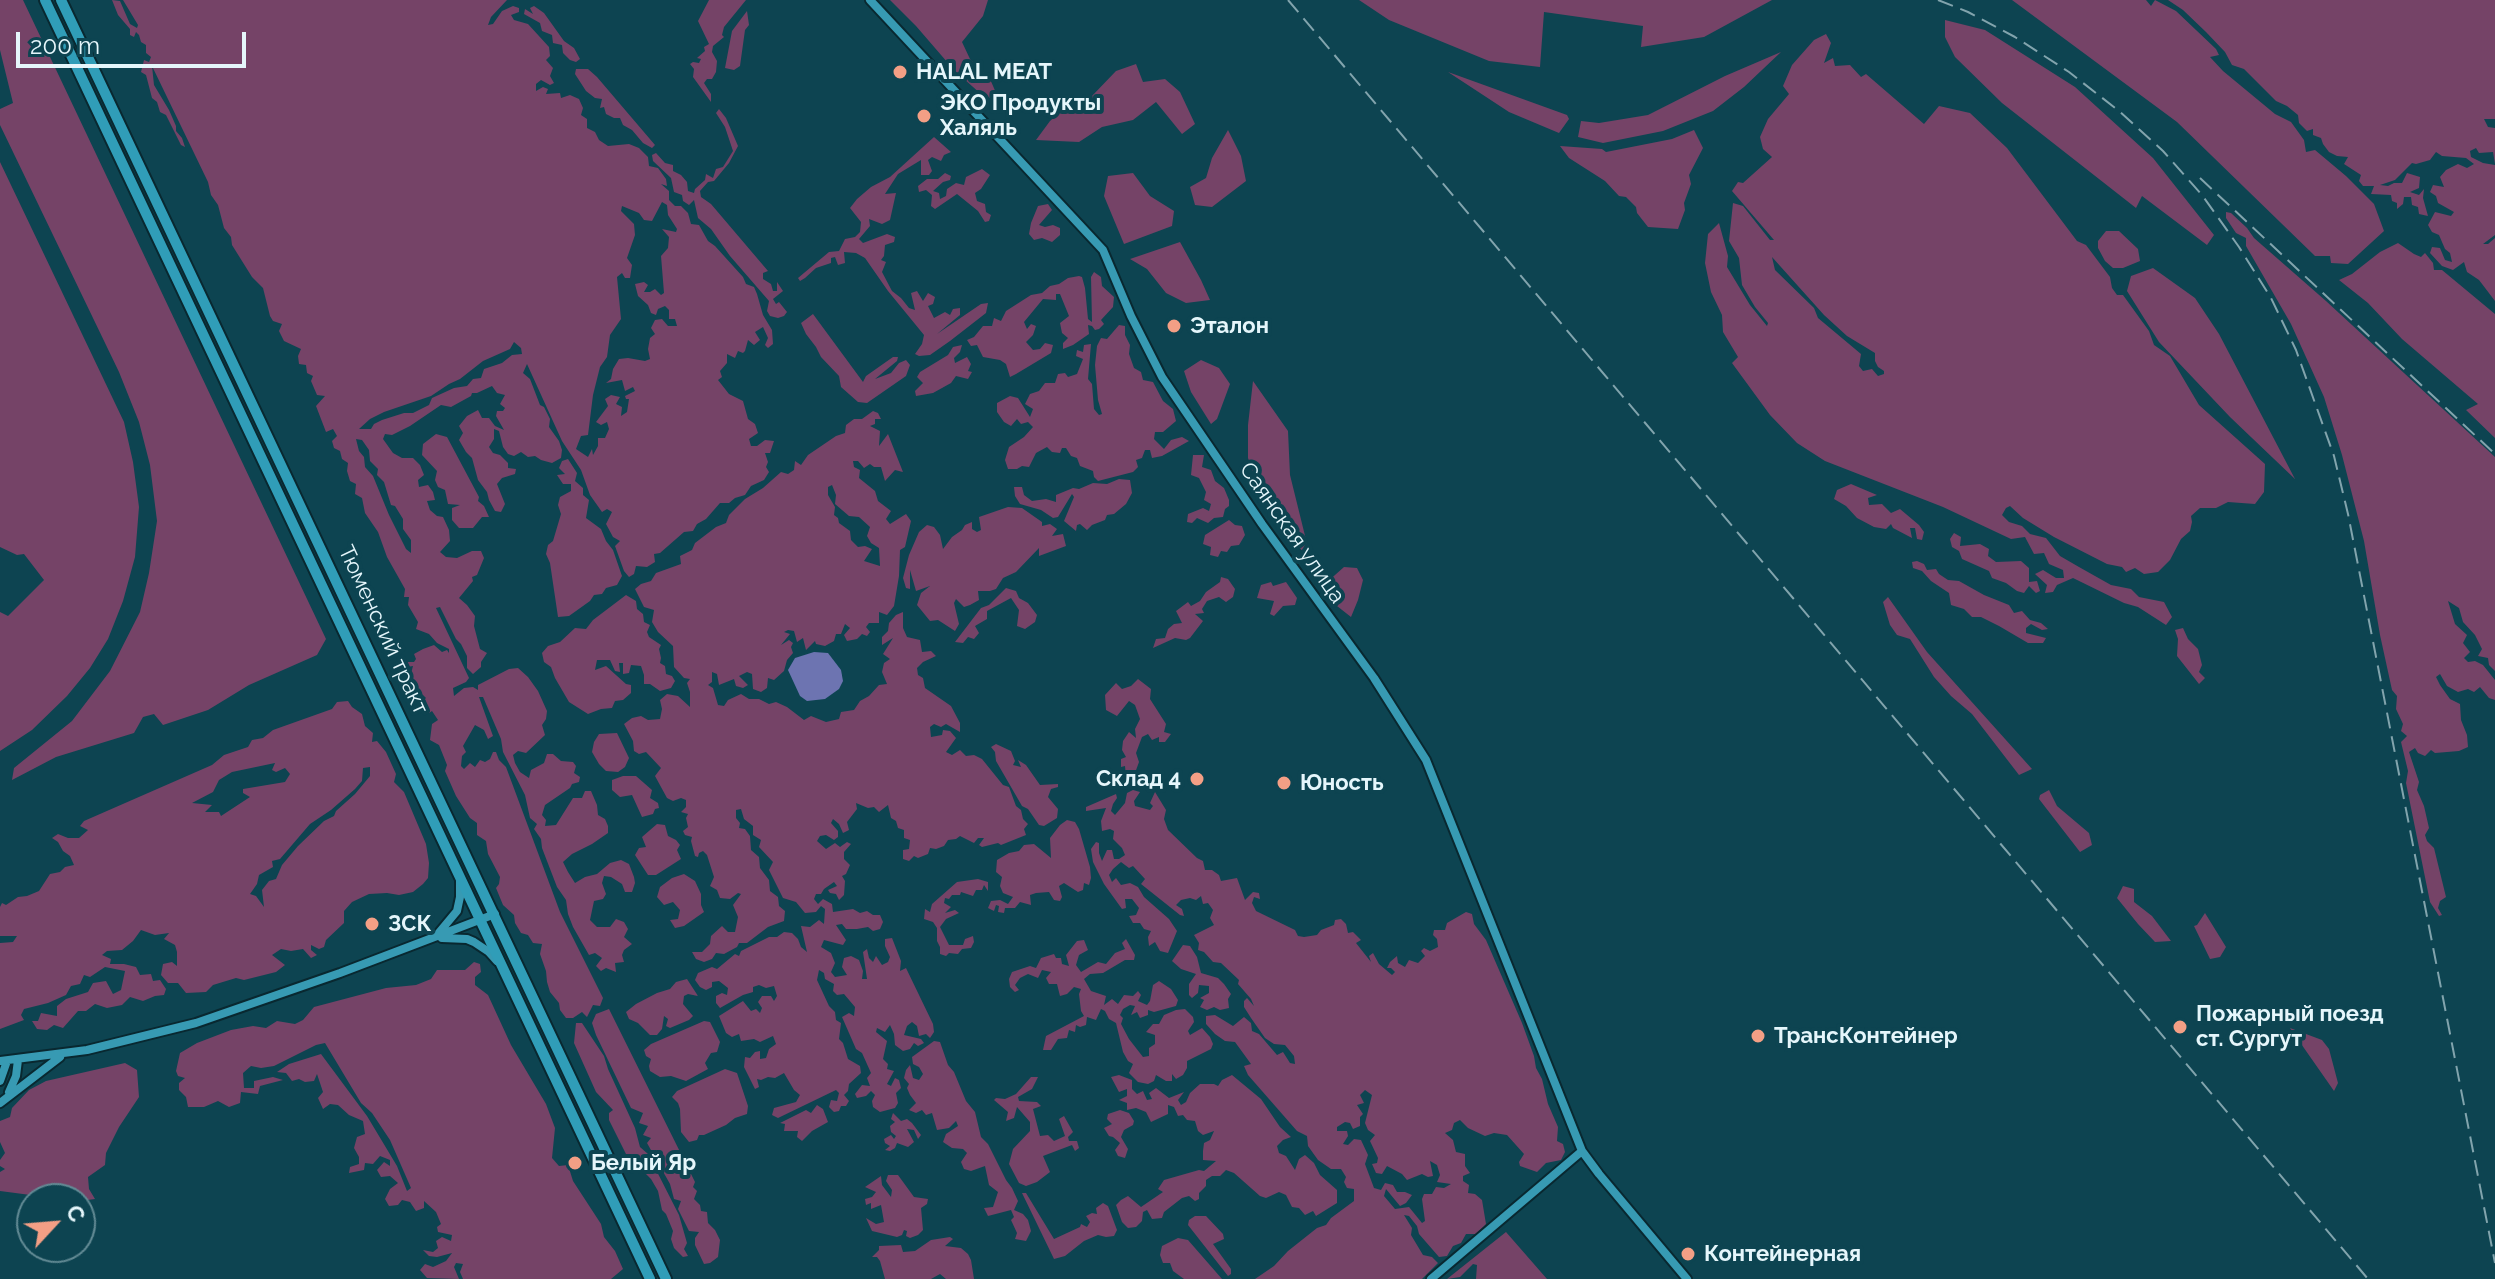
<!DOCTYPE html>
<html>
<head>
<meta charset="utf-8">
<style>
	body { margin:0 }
	#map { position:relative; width:2495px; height:1279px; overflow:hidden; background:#0d4451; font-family:Raleway,sans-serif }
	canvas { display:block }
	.north { position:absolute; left:16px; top:1183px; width:80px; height:80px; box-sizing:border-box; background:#0d4451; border:2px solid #638b95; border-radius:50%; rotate:64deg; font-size:22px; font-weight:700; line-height:32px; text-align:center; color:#e5f6fb }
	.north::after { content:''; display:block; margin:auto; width:28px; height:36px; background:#f39f85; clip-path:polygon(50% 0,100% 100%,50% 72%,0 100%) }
	.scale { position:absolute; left:16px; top:32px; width:230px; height:36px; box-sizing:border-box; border:4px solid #e5f6fb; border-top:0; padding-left:10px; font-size:24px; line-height:28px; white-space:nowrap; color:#e5f6fb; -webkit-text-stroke:6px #0d4451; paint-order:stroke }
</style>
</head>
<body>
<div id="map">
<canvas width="2495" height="1279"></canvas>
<div class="north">С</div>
<div class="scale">200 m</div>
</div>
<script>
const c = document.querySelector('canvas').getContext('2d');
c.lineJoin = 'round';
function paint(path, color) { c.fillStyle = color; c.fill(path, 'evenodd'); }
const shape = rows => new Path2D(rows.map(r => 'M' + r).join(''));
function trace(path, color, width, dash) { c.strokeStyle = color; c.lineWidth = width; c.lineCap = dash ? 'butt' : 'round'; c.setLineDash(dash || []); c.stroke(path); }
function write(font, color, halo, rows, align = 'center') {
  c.font = font + ' Raleway,sans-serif'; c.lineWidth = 8; c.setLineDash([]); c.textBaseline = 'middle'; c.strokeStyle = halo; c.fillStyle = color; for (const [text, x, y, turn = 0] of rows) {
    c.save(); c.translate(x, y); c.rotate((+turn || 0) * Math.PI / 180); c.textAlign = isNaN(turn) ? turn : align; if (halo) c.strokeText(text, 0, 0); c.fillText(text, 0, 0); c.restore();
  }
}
paint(shape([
	[0,0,23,0,326,639,317,655,249,685,208,710,163,725,154,714,143,717,134,733,56,757,12,780,14,768,72,721,110,671,140,612,149,573,157,521,150,465,139,422,119,372,0,125,0,109,13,103,0,50],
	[112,0,120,1,130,24,137,28,138,25,123,0,507,0,491,17,488,25,493,24,502,11,513,6,519,8,519,12,511,15,514,20,528,24,549,47,550,56,546,60,553,68,550,76,554,83,550,85,541,80,536,84,536,91,543,87,548,89,546,94,560,93,561,98,570,95,579,99,583,108,581,115,587,119,587,128,595,132,599,140,608,146,629,144,639,148,648,157,649,166,658,168,666,179,667,186,661,184,669,191,669,200,675,206,681,206,688,213,691,224,699,225,708,241,715,246,743,277,746,284,754,287,757,294,763,315,772,330,773,344,768,348,765,345,768,338,763,327,755,332,760,340,754,345,748,340,745,351,743,353,738,351,735,358,727,354,727,363,720,371,722,377,718,380,729,394,743,401,748,419,755,424,758,433,749,439,751,446,757,446,765,440,774,441,770,453,765,453,768,462,766,467,769,472,764,480,751,486,745,495,735,498,729,503,720,503,706,519,697,524,693,531,684,532,660,553,654,554,655,562,647,567,636,566,634,574,629,577,624,571,615,546,620,541,613,537,606,524,612,512,607,509,602,512,590,495,581,470,562,441,527,364,523,373,530,379,540,405,544,407,550,419,549,427,559,441,562,450,561,458,552,463,541,460,535,456,528,457,521,452,514,456,508,454,503,447,499,431,494,429,494,439,489,447,493,453,500,455,508,463,508,468,516,469,515,474,502,478,497,484,505,504,501,512,495,511,489,500,487,492,478,480,472,458,466,452,459,440,463,433,459,426,467,416,478,410,482,418,489,418,495,426,504,430,496,416,497,411,503,411,505,408,500,404,505,395,497,393,492,386,477,393,472,393,471,396,451,407,441,405,410,426,392,435,385,434,383,439,393,453,402,458,413,458,420,465,424,475,418,480,419,487,428,485,433,492,435,500,427,501,430,510,437,516,443,517,449,530,450,541,440,552,446,557,457,558,472,551,481,551,484,558,477,575,472,577,473,581,459,598,467,605,475,616,474,626,480,649,487,653,481,662,481,667,473,674,467,668,467,656,461,644,456,639,440,607,436,608,469,678,466,682,453,688,454,696,464,688,473,687,478,690,478,685,509,669,518,668,528,677,538,691,547,711,546,719,542,725,545,735,526,753,518,751,513,755,515,763,520,772,529,778,531,770,544,763,547,754,553,754,561,761,573,762,576,766,574,773,580,777,579,782,572,784,570,788,545,805,542,815,546,820,545,826,556,825,573,798,582,798,585,791,591,791,597,805,598,815,605,819,608,826,608,833,592,844,572,854,563,862,568,872,575,883,585,877,597,874,610,863,621,860,629,864,634,877,635,883,632,892,625,892,622,884,611,877,604,876,602,883,606,894,603,899,594,901,590,920,597,927,610,927,616,919,624,922,628,929,624,937,632,944,624,950,622,955,624,962,615,963,616,972,606,968,601,971,596,966,602,958,595,953,589,955,573,927,568,914,566,900,557,887,542,848,541,839,534,829,537,824,530,818,525,795,503,752,501,739,483,697,479,697,493,736,488,739,484,730,475,725,463,746,466,752,462,756,461,766,464,769,470,763,475,767,480,760,485,762,490,759,493,752,496,752,499,760,506,767,560,912,603,998,600,1006,593,1005,587,1017,582,1012,573,1018,566,1018,560,1010,559,1003,550,992,547,982,546,971,540,954,542,944,533,943,528,935,521,933,515,923,514,915,503,905,496,888,499,884,500,877,488,854,486,841,477,835,477,823,470,818,456,796,445,771,447,765,439,745,430,740,432,724,438,720,432,711,429,713,425,708,423,701,426,698,409,681,413,666,407,667,405,672,400,672,401,662,414,662,416,659,414,654,423,649,434,645,442,652,447,650,449,653,449,649,437,643,429,634,416,629,418,622,408,605,409,597,404,597,405,589,387,557,378,532,365,513,362,498,355,494,356,484,350,481,347,471,348,463,342,459,340,451,334,448,332,441,337,436,333,429,326,432,316,406,325,396,317,395,311,381,313,376,307,373,306,365,299,364,298,356,301,349,284,341,279,331,282,324,273,321,270,316,263,288,252,277,232,245,231,237,224,228,218,205,211,195,208,182,152,66,154,85,169,110,176,126,176,131,182,138,185,147,181,145,166,115,160,112,157,102,152,98,146,75,141,72,144,60,149,62,151,57,146,53,146,45,141,42,139,35,136,32,134,37,130,35,130,29,118,15],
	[662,202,667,205,668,215,677,229,676,232,662,229,669,237,668,248,661,256,664,293,661,295,655,289,650,292,644,292,648,285,644,282,635,284,638,296,648,305,651,313,656,315,658,309,665,306,669,310,669,319,675,319,677,326,668,326,662,319,655,320,651,328,655,334,650,338,648,349,650,359,645,361,628,358,619,359,613,369,611,379,606,383,622,380,625,391,633,387,635,391,625,396,626,399,629,399,627,412,621,416,622,407,616,404,620,397,611,395,605,399,608,406,596,422,601,425,607,422,609,429,605,438,598,438,598,446,593,455,592,449,588,457,576,449,581,436,588,435,593,395,600,367,607,357,610,335,621,319,617,277,622,273,625,278,630,278,632,265,627,258,635,235,634,224,621,211,622,206,639,213,644,220,652,221],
	[514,342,521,348,522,354,512,355,502,363,484,369,481,378,473,379,467,386,454,388,432,398,429,405,413,413,404,413,382,420,374,424,371,429,359,429,370,419,384,412,431,396,449,384,460,379,483,361,510,349],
	[356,439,362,440,369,450,370,461,378,469,377,475,384,482,391,505,395,506,403,519,403,529,411,540,411,553,406,549,389,515,373,476,365,467,364,457,359,451],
	[709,0,746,0,724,27,722,35,724,37,713,46,712,52,717,61,716,72,712,79,707,79,704,83,711,94,711,102,693,77,694,69,690,64,693,62,699,63,701,59,697,58,705,51,704,47,709,44,698,21],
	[890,0,988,0,983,16,962,42,970,59,990,79,1000,102,982,95,954,70,916,26],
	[1359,0,1772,0,1704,37,1641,47,1643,26,1544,12,1540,67,1489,61,1389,20],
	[2012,0,2146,0,2151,6,2155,0,2176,11,2216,49,2219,55,2210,57,2223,71,2275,114,2291,122,2304,140,2306,152,2315,150,2346,176,2374,204,2384,231,2348,264,2331,263,2330,256,2315,256,2177,122],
	[2168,0,2495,0,2495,119,2484,119,2488,127,2495,128,2495,164,2493,152,2479,153,2476,148,2470,151,2471,157,2483,163,2495,165,2495,235,2483,244,2488,244,2495,238,2495,301,2479,280,2467,272,2464,262,2453,270,2442,266,2430,253,2432,247,2440,248,2445,260,2452,262,2450,253,2445,249,2439,235,2432,232,2428,225,2435,212,2451,216,2454,212,2438,203,2436,196,2430,192,2433,185,2444,187,2440,177,2446,170,2458,164,2467,168,2474,164,2466,158,2442,156,2436,152,2430,160,2416,164,2412,163,2395,180,2380,185,2388,186,2394,183,2402,183,2407,173,2420,177,2419,188,2410,192,2419,195,2424,189,2423,198,2428,216,2419,214,2418,207,2412,205,2411,197,2404,197,2403,204,2397,209,2397,203,2392,201,2391,195,2371,194,2374,186,2363,186,2359,181,2361,175,2344,164,2348,157,2337,156,2329,152,2323,144,2321,138,2313,135,2313,129,2307,131,2299,123,2298,115,2287,106,2276,101,2244,69,2232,65,2225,52,2206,32,2183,10],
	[534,6,544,13,564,41,574,48,580,59,576,62,570,60,563,53,562,45,553,43,552,35,542,31,540,23,524,14,525,9,533,14,530,8],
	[747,11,749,25,745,30,740,66,734,70,725,68,732,31],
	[1945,20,1985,30,2075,87,2153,158,2214,235,2207,245,2142,196,2136,208,2002,103,1955,57,1945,37],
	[1826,34,1831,43,1824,63,1833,58,1835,66,1850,65,1861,77,1866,74,1924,124,1939,106,1970,113,2007,148,2077,241,2086,245,2110,277,2112,288,2117,295,2123,295,2149,331,2154,345,2170,356,2199,405,2265,464,2264,492,2255,504,2228,502,2216,508,2200,508,2191,516,2192,522,2190,531,2181,539,2170,560,2158,572,2144,574,2135,568,2126,572,2122,567,2107,564,2054,537,2023,518,2010,506,2006,508,2002,515,2009,522,2022,526,2030,534,2046,538,2060,556,2079,567,2111,585,2131,589,2139,597,2164,602,2172,617,2166,625,2138,607,2124,603,2073,578,2057,585,2053,592,2045,593,2047,585,2035,574,2043,570,2056,578,2064,578,2063,570,2049,564,2044,553,2034,554,2025,537,2011,539,1943,507,1825,461,1797,443,1770,415,1732,363,1738,357,1723,332,1722,315,1711,292,1705,263,1708,234,1719,223,1728,256,1727,267,1750,305,1767,326,1768,323,1755,307,1742,285,1739,258,1729,241,1733,203,1743,206,1770,240,1774,240,1732,191,1738,182,1743,183,1772,157,1763,149,1760,137,1768,119,1789,94,1783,86,1792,65,1814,40],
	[1772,257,1824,315,1847,336,1875,353,1875,361,1878,367,1884,371,1884,374,1878,376,1872,369,1863,371,1859,366,1861,354,1818,318,1814,308,1775,270],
	[1781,52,1744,87,1713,111,1663,131,1603,143,1578,137,1581,121,1599,123,1648,115,1725,76],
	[1136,64,1143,82,1165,79,1180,92,1195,124,1182,134,1156,102,1133,120,1102,127,1079,142,1036,140,1050,121,1074,100,1091,97,1116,71],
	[576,69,588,69,597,77,655,145,652,148,643,143,632,130,623,125,620,118,614,118,606,114,604,107,600,108,602,99,595,98,586,91,575,74],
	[1448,72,1567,115,1569,119,1559,133,1509,112],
	[719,109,726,118,738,146,729,163,714,181,708,182,700,191,701,197,711,204,768,271,763,273,763,279,771,284,773,291,777,291,777,282,783,291,773,299,776,304,779,302,787,312,784,316,778,318,770,316,767,311,769,301,730,256,711,229,698,218,694,200,689,205,683,201,682,195,674,192,671,178,653,161,652,155,656,153,665,163,673,165,673,171,681,175,687,182,688,191,694,193,695,189,705,180,706,174,713,178,716,169,723,167,733,151,725,127,716,113],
	[1228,130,1241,156,1246,181,1212,207,1195,205,1190,187,1206,178,1212,158],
	[1694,130,1703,148,1689,175,1691,184,1684,203,1685,210,1678,229,1648,227,1637,213,1636,207,1626,197,1619,196,1605,181,1569,158,1560,146,1602,149,1606,152,1672,139],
	[934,137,951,152,944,155,941,161,932,157,928,160,932,171,929,175,921,175,921,160,898,174,885,194,896,193,890,220,882,224,869,219,870,226,859,239,863,243,887,234,895,237,894,242,885,245,884,256,881,260,886,262,882,272,892,291,901,298,909,308,915,310,911,293,917,291,923,301,928,293,935,297,933,304,928,306,934,318,945,312,950,315,953,309,960,308,960,315,937,334,981,304,988,303,986,313,950,341,930,355,919,356,915,354,922,344,924,335,888,291,865,258,856,253,844,252,845,263,838,265,835,257,831,258,831,263,816,268,805,278,800,281,798,278,829,252,839,251,845,239,855,237,860,232,861,222,850,208,857,199,871,187,890,177],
	[0,162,124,422,133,462,139,507,135,557,123,601,108,639,90,668,67,696,32,730,0,751,0,612,8,616,44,580,24,554,17,555,0,547],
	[982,169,990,175,981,189,975,193,977,201,985,204,986,212,991,215,989,221,985,222,978,211,957,194,935,209,931,206,932,195,926,190,919,192,918,186,927,179,938,179,945,173,951,176,950,180,943,182,933,191,939,193,940,199,946,196,947,189,956,183,964,185,966,177],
	[1133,173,1150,196,1174,211,1172,226,1124,244,1104,196,1108,176],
	[1048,204,1052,210,1039,225,1045,227,1053,225,1060,228,1060,235,1052,242,1042,238,1034,240,1029,234,1031,223,1038,206],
	[2226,212,2231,213,2247,228,2254,238,2326,301,2495,457,2495,671,2489,665,2488,658,2478,656,2482,649,2475,635,2463,622,2459,608,2448,601,2455,624,2467,635,2463,643,2470,652,2464,658,2468,662,2475,661,2483,665,2495,680,2495,700,2489,698,2480,687,2474,692,2468,689,2458,692,2447,686,2440,674,2436,677,2440,685,2450,699,2460,704,2461,720,2467,735,2468,747,2459,751,2435,753,2431,750,2425,756,2418,753,2415,748,2409,752,2419,782,2417,790,2424,806,2429,828,2425,835,2427,841,2434,848,2446,897,2440,901,2438,908,2442,915,2439,916,2430,902,2406,783,2408,771,2401,742,2407,736,2401,731,2403,724,2396,709,2397,696,2392,690,2380,635,2364,541,2342,455,2324,397,2291,324,2246,246,2246,238,2236,233,2226,218],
	[2106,231,2119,231,2138,249,2140,261,2123,268,2113,268,2105,261,2098,248,2098,241],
	[1180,242,1201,280,1210,300,1186,303,1166,293,1147,269,1130,259],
	[2398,243,2414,254,2421,257,2425,253,2433,263,2434,270,2442,270,2495,314,2495,438,2466,410,2478,404,2402,339,2368,303,2339,280,2352,274,2380,252],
	[2153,268,2195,298,2219,334,2295,479,2230,417,2159,342,2127,291,2131,276],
	[1094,272,1101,277,1102,286,1114,297,1113,307,1101,320,1104,324,1099,329,1095,330,1092,326,1088,325,1089,334,1073,345,1063,349,1063,343,1068,338,1062,333,1060,323,1069,316,1060,294,1056,294,1056,300,1043,299,1024,322,1027,329,1031,324,1036,326,1033,335,1026,342,1033,350,1040,349,1045,343,1053,345,1051,353,1016,374,1010,377,1006,364,1000,360,983,357,977,345,971,346,967,340,974,337,983,326,992,326,994,318,1001,321,1006,311,1031,295,1042,293,1050,286,1059,284,1068,278,1079,276,1082,277,1085,288,1088,319,1092,322,1091,277],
	[813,314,863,382,866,376,893,357,898,357,897,361,875,379,891,373,899,363,906,360,910,365,906,376,867,403,858,402,841,387,839,376,821,357,816,347,806,334,801,323],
	[1119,325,1125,326,1125,335,1130,345,1129,354,1134,368,1141,372,1143,380,1153,382,1163,401,1173,409,1176,421,1163,432,1155,432,1154,439,1164,449,1171,440,1182,437,1189,441,1162,456,1152,458,1150,450,1145,450,1142,458,1136,460,1138,467,1133,472,1098,481,1094,477,1093,471,1080,466,1077,458,1071,456,1066,448,1062,448,1060,453,1052,452,1047,447,1036,453,1029,467,1022,466,1017,469,1008,469,1005,460,1009,447,1024,437,1033,427,1028,422,1021,424,1017,419,1011,426,1004,422,997,412,997,403,1010,396,1018,398,1030,417,1033,409,1025,404,1030,394,1039,391,1045,383,1055,383,1058,374,1065,373,1068,377,1077,374,1083,359,1076,356,1077,350,1083,352,1084,345,1091,344,1088,379,1092,384,1094,409,1099,415,1102,414,1098,400,1095,365,1097,346,1101,338,1107,339],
	[962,345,960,352,954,358,955,363,967,357,971,364,968,371,972,372,968,379,956,376,951,383,933,393,916,396,915,391,923,383,917,377,920,372,948,355,953,347],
	[1201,360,1219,368,1230,384,1217,419,1211,424,1191,392,1184,371],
	[1253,381,1288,431,1290,475,1311,560,1296,544,1268,502,1256,481,1248,458,1248,425],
	[873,411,878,413,881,419,875,419,875,424,870,426,880,431,879,446,888,434,903,472,895,470,885,481,881,467,874,467,870,464,864,468,858,461,853,461,854,467,860,470,859,478,875,491,878,501,891,511,886,519,890,524,906,514,911,521,905,547,900,550,899,576,894,606,887,615,879,612,879,623,869,623,866,627,870,632,867,636,862,634,857,639,847,641,844,635,850,628,845,624,841,634,836,634,834,641,825,646,816,644,815,641,806,650,803,638,797,642,794,631,788,630,784,632,790,634,781,645,789,640,793,643,791,647,793,653,787,660,784,671,774,680,768,678,767,688,761,692,753,689,752,674,747,672,739,676,748,685,743,688,736,686,734,679,719,685,717,674,712,672,712,682,708,685,713,688,718,705,724,706,728,700,741,694,749,699,759,699,769,704,776,702,787,707,804,720,811,716,826,722,839,719,841,712,854,710,860,701,869,696,879,685,887,684,882,672,884,663,890,659,883,654,893,638,882,645,882,637,888,631,889,623,896,615,903,612,903,628,907,637,920,640,922,652,931,651,936,656,923,662,917,668,918,675,923,678,925,688,951,706,960,723,960,732,946,724,941,727,934,724,930,727,931,737,942,735,943,730,950,731,956,738,946,752,952,755,960,750,966,756,974,755,982,759,1003,785,1009,787,1016,806,1021,810,1023,819,1028,824,1024,829,1026,835,1001,845,998,843,982,847,979,845,984,838,978,838,974,843,960,836,956,839,948,840,944,846,936,849,930,848,928,854,918,858,914,856,909,861,903,859,903,850,909,849,910,840,904,838,904,830,898,828,896,821,891,818,888,805,879,812,874,807,868,808,856,803,857,809,847,822,849,830,843,833,839,824,833,819,831,823,838,831,838,837,834,840,826,835,820,836,817,841,826,849,835,843,840,847,847,842,851,844,844,852,844,859,850,865,846,874,842,876,845,881,844,895,839,900,836,894,830,893,828,890,837,886,834,882,824,889,821,894,816,894,814,899,818,904,823,899,832,904,833,912,853,909,860,913,867,911,873,915,880,915,883,922,880,929,873,931,868,927,857,929,846,929,842,924,836,925,846,940,843,945,824,940,821,947,831,953,835,963,831,972,835,977,847,975,842,967,844,958,851,956,859,960,863,971,862,979,867,979,863,952,867,949,869,958,873,962,876,956,882,965,888,962,890,957,885,946,885,939,892,938,901,961,900,971,906,968,933,1024,934,1032,930,1038,926,1034,919,1036,917,1026,912,1022,907,1026,904,1035,921,1039,924,1043,918,1046,914,1043,910,1049,903,1051,895,1045,894,1034,890,1025,885,1032,877,1028,876,1032,887,1041,883,1059,888,1064,887,1069,894,1071,887,1084,891,1086,895,1078,899,1080,901,1088,896,1093,898,1103,895,1108,880,1112,873,1107,872,1101,875,1095,871,1091,866,1096,857,1098,855,1094,862,1085,870,1086,867,1078,871,1073,862,1053,856,1049,842,1017,849,1013,854,1016,855,1007,844,994,837,995,833,991,834,984,825,979,824,973,819,970,817,980,829,1006,835,1012,836,1020,841,1023,839,1039,843,1043,848,1059,860,1066,861,1073,849,1084,848,1091,844,1095,849,1101,846,1106,841,1106,839,1111,834,1112,829,1107,831,1100,837,1101,839,1093,836,1090,778,1118,772,1115,774,1108,796,1102,800,1095,794,1090,784,1073,775,1078,768,1077,761,1080,757,1079,759,1087,755,1089,744,1067,745,1057,750,1058,755,1052,760,1051,760,1059,766,1058,769,1049,776,1044,773,1036,760,1042,754,1039,741,1041,739,1034,732,1037,726,1033,719,1016,743,1001,751,1011,756,1009,760,1013,762,1008,758,1002,762,996,771,996,774,1001,777,996,774,986,766,988,759,985,753,987,753,992,743,995,720,1008,716,1003,716,996,722,993,727,995,728,988,719,981,712,982,712,987,706,990,700,987,695,980,698,973,712,967,717,969,735,954,739,956,741,951,769,937,777,937,784,932,792,933,798,939,801,947,807,952,801,926,810,927,819,920,824,924,825,909,821,906,816,912,805,913,796,902,783,898,769,870,773,862,759,847,761,840,753,835,753,826,744,819,741,809,736,810,736,818,740,823,739,828,745,829,750,836,751,850,759,857,760,868,769,880,770,891,778,897,779,906,785,911,784,921,768,927,747,943,739,943,737,947,724,954,716,953,712,959,704,962,696,959,692,952,702,952,710,944,711,936,722,926,728,932,735,932,738,917,733,905,741,894,738,893,730,899,720,898,717,890,710,886,714,877,707,855,703,851,699,853,698,857,695,856,691,841,692,837,685,835,683,831,688,827,686,818,688,814,681,812,686,807,686,800,681,798,673,801,667,798,655,776,661,768,646,752,639,754,634,751,633,741,624,724,632,718,641,716,648,720,660,719,662,709,660,700,667,694,678,696,690,707,690,692,687,683,690,679,684,678,674,667,673,646,658,632,652,622,654,610,644,607,635,589,641,584,651,581,656,573,681,564,680,556,692,550,695,543,716,527,726,523,729,515,745,499,763,488,781,472,788,474,794,470,795,461,801,465,808,455,836,436,845,433,846,425,854,419,862,419],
	[832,485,836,495,835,504,849,516,859,517,870,527,867,536,871,543,879,548,880,566,864,561,872,549,865,546,858,547,851,540,850,531,839,523,838,518,834,515,835,507,828,495,828,487],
	[436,434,447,437,479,497,478,501,484,506,489,517,482,517,473,528,459,528,452,520,452,508,460,505,448,504,445,490,438,487,435,480,437,471,422,455,423,444],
	[1193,455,1204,455,1202,467,1211,470,1215,481,1224,488,1229,500,1229,506,1225,509,1223,517,1214,518,1208,523,1197,518,1192,523,1187,522,1188,514,1203,508,1209,511,1211,504,1204,500,1206,492,1199,478,1191,475],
	[568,459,577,473,575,481,583,488,583,495,589,500,586,518,601,529,606,541,613,550,622,576,617,585,606,588,602,594,594,595,590,601,569,616,558,617,550,563,546,554,548,545,553,541,561,514,558,505,560,497,571,491,571,484,563,484,557,475,565,474,559,468,562,461],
	[1119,479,1130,480,1132,493,1126,504,1114,514,1107,515,1105,520,1092,525,1087,530,1080,524,1077,525,1076,531,1064,521,1074,497,1072,494,1058,517,1053,518,1041,510,1020,504,1015,496,1014,487,1022,487,1024,495,1032,501,1046,499,1056,502,1056,495,1073,488,1079,489,1093,483,1107,484],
	[1851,484,1877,495,1868,498,1869,505,1882,504,1891,513,1900,509,1919,525,1924,532,1922,540,1917,539,1915,528,1910,528,1912,538,1893,528,1891,524,1886,529,1874,527,1857,518,1846,506,1834,499,1837,490],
	[1008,507,1022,508,1042,522,1042,526,1050,524,1057,529,1052,536,1063,534,1066,546,1039,556,1039,548,1016,572,1003,578,996,589,990,591,978,591,979,600,970,605,964,607,956,599,954,603,959,624,955,631,938,620,930,621,917,605,921,593,930,586,916,591,910,570,910,589,906,588,903,578,909,555,919,532,927,525,934,527,940,535,943,549,952,537,962,530,965,525,972,522,972,529,977,532,981,530,979,517],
	[1229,520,1235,525,1242,526,1245,535,1239,545,1231,546,1227,552,1221,551,1218,557,1210,555,1211,547,1203,544,1205,535],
	[1954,533,1961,537,1960,546,1980,544,1989,549,1988,556,1996,562,2021,561,2029,568,2029,582,2037,581,2040,591,2036,593,2029,586,2024,593,2017,591,2006,583,1992,578,1989,571,1962,559,1959,551,1952,547,1950,539],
	[1917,561,1924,564,1927,570,1936,569,1939,574,1948,580,1959,581,1984,595,2009,605,2014,613,2022,611,2030,620,2041,623,2048,629,2042,630,2031,624,2026,628,2026,633,2046,638,2043,643,2028,643,1999,626,1981,617,1972,617,1964,609,1951,605,1949,593,1931,581,1922,571,1913,568,1912,562],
	[1344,567,1357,568,1363,580,1358,600,1351,617,1337,606,1326,583],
	[1221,577,1228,579,1235,589,1233,597,1226,602,1219,597,1207,601,1202,609,1204,613,1195,614,1203,621,1190,638,1186,640,1175,638,1153,648,1156,639,1165,638,1168,629,1174,624,1182,623,1176,611,1188,602,1191,606,1200,601,1206,592,1220,582],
	[1271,582,1273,586,1286,582,1297,598,1295,605,1283,606,1274,616,1270,614,1274,601,1257,598,1261,585],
	[1006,588,1016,591,1019,598,1028,603,1037,615,1035,622,1025,629,1017,626,1019,610,1011,598,987,611,987,619,975,626,979,633,974,639,968,637,963,643,955,642,981,608,989,605],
	[626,595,636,601,637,609,643,614,644,622,650,625,647,632,649,637,661,645,659,649,661,658,660,663,665,666,666,674,672,676,675,681,671,688,660,691,650,684,644,684,644,675,641,666,631,665,629,673,623,674,623,663,619,663,620,672,615,671,610,660,597,660,595,670,606,666,626,684,631,685,631,693,623,700,615,701,612,708,601,709,588,714,569,702,555,678,551,667,544,662,542,653,548,646,560,642,575,628,586,629,593,620],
	[1888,597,1927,652,2032,769,2019,775,1972,714,1951,696,1934,677,1910,639,1897,635,1890,625,1883,602],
	[2183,628,2188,639,2198,649,2202,665,2199,672,2205,678,2199,684,2177,656,2178,639,2175,630],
	[1138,679,1151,689,1150,699,1166,724,1164,732,1171,734,1165,742,1159,742,1159,737,1152,740,1148,734,1142,737,1136,753,1139,762,1135,773,1131,779,1126,777,1125,766,1121,767,1121,759,1126,757,1122,750,1123,741,1129,732,1136,738,1135,729,1140,719,1135,705,1129,701,1117,716,1106,710,1105,695,1116,683,1122,689,1131,686],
	[348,701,352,707,362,714,365,726,373,733,372,742,377,741,386,752,396,774,394,782,404,792,426,844,429,863,428,878,423,884,413,892,399,895,387,893,369,894,352,902,344,911,344,923,326,940,324,947,319,949,311,945,311,950,317,955,311,958,303,949,291,951,281,949,272,955,285,965,276,972,244,980,236,978,213,985,206,992,186,993,178,983,168,983,161,975,163,964,172,962,177,966,177,952,175,945,164,939,169,933,155,935,141,930,133,941,122,950,107,951,102,955,111,959,110,964,124,964,136,967,140,975,151,974,153,981,160,980,166,989,164,995,155,996,143,1001,130,997,122,1005,107,1008,95,1004,86,1011,78,1011,63,1028,54,1025,47,1030,37,1029,32,1021,38,1021,41,1013,57,1016,57,1006,66,999,88,992,93,983,106,981,113,994,121,990,125,971,105,967,90,977,84,975,80,984,71,986,66,995,48,1003,24,1009,21,1015,24,1020,0,1029,0,943,13,942,17,936,0,936,0,907,2,903,6,905,18,897,27,896,39,891,50,874,60,872,65,867,74,865,70,856,63,851,58,842,52,838,58,834,68,838,79,838,88,830,80,826,84,821,212,765,224,755,248,747,252,740,263,738,273,730,332,709,337,702],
	[275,763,272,770,276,772,285,768,290,774,285,782,243,789,243,793,250,797,221,816,219,812,205,812,212,805,192,803,213,792,219,780,232,772],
	[370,767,370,776,355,794,336,811,334,816,324,821,298,846,282,865,276,879,269,881,262,890,264,907,256,896,250,894,257,884,259,875,273,867,272,861,280,859,310,824,331,810,355,789,362,781,363,768],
	[617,733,629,758,625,767,618,772,606,771,599,764,592,752,594,742,599,734],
	[996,744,1011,751,1015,761,1013,765,1021,767,1018,760,1026,765,1040,785,1058,784,1058,787,1051,789,1048,797,1058,809,1057,818,1044,826,1039,825,1028,809,1022,806,996,761,995,752,991,747],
	[623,776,636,776,652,790,650,798,658,803,659,808,655,809,653,814,642,817,632,795,620,797,612,790,612,780],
	[1133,790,1140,792,1134,801,1135,806,1150,810,1153,806,1150,803,1155,792,1166,810,1164,819,1168,830,1197,858,1203,861,1205,870,1212,870,1219,875,1221,881,1237,878,1245,900,1253,892,1259,893,1260,899,1254,897,1252,903,1256,911,1295,930,1298,936,1304,937,1317,935,1321,930,1334,925,1335,920,1341,919,1346,924,1348,933,1353,932,1361,940,1356,943,1371,962,1369,956,1373,953,1379,964,1392,975,1395,972,1391,968,1387,968,1390,962,1397,956,1398,963,1405,967,1409,960,1418,963,1425,956,1421,951,1424,948,1430,951,1438,947,1437,939,1433,935,1434,930,1445,930,1447,923,1466,912,1472,914,1474,924,1486,940,1522,1023,1534,1056,1536,1068,1542,1079,1548,1104,1558,1127,1557,1141,1563,1144,1565,1152,1561,1160,1546,1163,1537,1172,1520,1166,1519,1162,1524,1154,1507,1135,1494,1133,1485,1136,1468,1128,1460,1120,1454,1123,1452,1130,1445,1133,1453,1140,1456,1152,1465,1154,1465,1166,1470,1173,1463,1176,1463,1181,1469,1185,1468,1193,1475,1194,1482,1200,1486,1224,1476,1234,1466,1234,1461,1243,1453,1246,1447,1256,1439,1257,1419,1234,1417,1226,1409,1216,1404,1215,1412,1228,1411,1235,1423,1255,1432,1257,1438,1263,1422,1279,1255,1279,1274,1266,1288,1251,1317,1228,1326,1225,1331,1218,1354,1201,1354,1189,1347,1188,1344,1182,1346,1177,1341,1169,1331,1169,1318,1160,1308,1146,1307,1136,1297,1131,1248,1075,1244,1066,1251,1064,1235,1042,1225,1041,1215,1034,1206,1024,1206,1016,1215,1015,1233,1026,1244,1017,1251,1023,1252,1031,1259,1034,1277,1055,1283,1052,1290,1063,1295,1064,1294,1056,1285,1045,1274,1044,1265,1038,1251,1018,1244,1007,1244,1001,1247,998,1254,1006,1251,999,1238,984,1239,980,1221,963,1213,962,1204,952,1198,950,1199,943,1194,935,1214,925,1210,918,1213,910,1208,903,1203,904,1201,896,1196,900,1190,898,1181,900,1176,905,1182,909,1184,916,1180,915,1141,884,1145,879,1133,866,1129,868,1121,862,1113,869,1109,875,1112,882,1116,878,1121,885,1130,883,1138,887,1144,897,1169,919,1177,931,1168,953,1160,951,1155,942,1149,946,1148,937,1151,931,1144,929,1140,923,1133,923,1129,916,1136,915,1139,908,1132,899,1125,899,1126,908,1122,909,1104,884,1093,862,1091,849,1096,842,1099,843,1099,853,1102,861,1107,850,1112,850,1114,859,1119,859,1125,855,1122,848,1113,839,1114,831,1110,829,1102,831,1101,821,1106,808,1086,811,1086,807,1116,794,1117,798,1113,804,1111,811,1115,815,1125,803,1127,793],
	[1365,1090,1372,1095,1365,1123,1368,1130,1375,1135,1370,1141,1378,1158,1377,1163,1372,1164,1376,1173,1382,1174,1387,1166,1402,1174,1407,1180,1422,1174,1428,1177,1433,1176,1430,1161,1437,1165,1440,1175,1437,1182,1451,1184,1444,1188,1436,1187,1432,1194,1424,1194,1422,1199,1425,1221,1422,1223,1409,1207,1395,1209,1384,1196,1386,1189,1400,1206,1406,1203,1412,1195,1405,1192,1397,1192,1393,1185,1385,1183,1381,1190,1374,1188,1365,1164,1368,1155,1361,1140,1354,1139,1348,1145,1343,1144,1348,1136,1347,1131,1337,1131,1337,1127,1345,1122,1350,1123,1353,1129,1360,1126,1360,1117,1363,1114,1357,1105,1364,1103,1360,1095],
	[2049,790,2057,806,2089,833,2092,845,2080,852,2039,799,2040,795],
	[1067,820,1075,822,1079,829,1090,867,1091,878,1089,885,1084,883,1083,890,1078,892,1064,883,1059,886,1062,897,1060,901,1054,900,1049,892,1036,893,1030,895,1031,905,1020,902,1015,908,1005,908,1004,913,998,912,999,906,996,905,994,911,988,908,991,901,1000,900,1008,904,1013,897,1003,893,1000,886,1002,877,996,872,997,860,1009,853,1019,851,1024,845,1034,844,1051,858,1050,838,1060,825],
	[657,824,665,825,668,836,676,840,680,845,677,850,681,859,656,875,648,875,635,855,639,848,646,847,642,837],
	[684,874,695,881,701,894,701,905,704,912,684,926,675,928,670,920,678,919,680,910,673,902,664,905,657,897,660,887,672,878],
	[978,879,988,882,988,891,984,885,982,890,976,890,973,896,961,892,960,895,952,895,949,899,945,898,944,903,951,907,945,913,955,910,959,913,946,919,940,927,949,945,963,945,965,939,973,936,974,942,971,948,962,949,958,954,949,953,946,956,940,954,940,947,937,941,937,928,933,922,924,919,925,909,930,912,932,904,957,882],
	[2123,886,2134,889,2134,902,2152,916,2171,941,2155,942,2138,924,2117,898],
	[2205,913,2226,947,2220,957,2210,959,2194,926,2197,925],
	[1126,939,1135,955,1134,960,1125,960,1103,973,1090,974,1084,979,1091,991,1106,996,1104,1005,1112,999,1118,1004,1124,995,1133,996,1138,991,1141,995,1138,1001,1147,1005,1150,1001,1153,985,1159,981,1171,989,1178,1000,1176,1006,1154,1012,1148,1010,1148,1015,1140,1018,1137,1012,1131,1015,1135,1006,1130,1005,1123,1009,1120,1015,1123,1018,1121,1024,1129,1039,1143,1057,1149,1056,1149,1048,1155,1044,1155,1035,1146,1032,1153,1024,1159,1024,1164,1015,1176,1010,1185,1009,1193,1017,1194,1022,1188,1031,1190,1035,1202,1028,1210,1037,1213,1044,1211,1049,1187,1061,1187,1068,1183,1075,1176,1079,1172,1074,1172,1081,1166,1081,1156,1075,1154,1081,1148,1084,1138,1082,1129,1073,1133,1064,1128,1061,1123,1052,1116,1023,1109,1019,1105,1011,1101,1009,1096,1020,1087,1017,1086,1025,1080,1027,1076,1025,1075,1032,1069,1030,1067,1038,1058,1039,1051,1050,1043,1050,1046,1036,1084,1016,1081,1011,1079,994,1081,989,1074,987,1067,994,1060,996,1057,984,1049,984,1046,978,1051,972,1042,970,1038,978,1028,974,1020,978,1015,985,1019,990,1015,992,1010,987,1009,979,1012,972,1030,966,1036,968,1041,958,1054,954,1056,958,1061,958,1062,964,1069,966,1066,955,1077,941,1084,940,1088,950,1079,955,1076,965,1081,972,1098,962,1106,964,1115,953,1125,949,1122,943],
	[1183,945,1190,946,1197,957,1201,973,1218,978,1224,984,1231,994,1228,999,1229,1008,1220,1010,1214,1007,1207,1010,1200,1007,1204,1000,1200,998,1209,993,1209,986,1199,985,1198,993,1192,998,1189,995,1189,984,1196,974,1181,969,1172,961],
	[474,962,480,964,481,972,475,977,475,985,488,995,511,1045,546,1104,555,1128,552,1158,559,1166,568,1165,573,1181,601,1224,604,1237,615,1251,623,1269,611,1279,463,1279,460,1272,463,1264,456,1263,454,1267,459,1279,427,1278,420,1270,425,1264,433,1267,446,1261,452,1253,437,1257,429,1256,423,1250,433,1252,438,1248,436,1241,442,1237,451,1241,452,1235,438,1232,437,1227,441,1224,436,1212,424,1201,424,1208,416,1211,410,1202,402,1200,398,1205,389,1206,385,1199,390,1189,398,1183,390,1176,381,1177,377,1170,384,1162,390,1166,390,1160,380,1156,373,1164,365,1163,364,1170,349,1173,350,1167,359,1164,359,1157,354,1148,357,1137,365,1134,363,1121,349,1115,338,1105,330,1104,323,1109,318,1098,323,1092,317,1074,314,1081,305,1082,299,1079,292,1081,286,1073,277,1072,289,1064,321,1054,367,1116,397,1166,407,1191,411,1188,390,1140,372,1113,361,1103,325,1043,316,1045,274,1066,261,1068,251,1066,243,1073,244,1088,254,1088,254,1081,273,1077,283,1080,260,1086,258,1094,241,1092,240,1103,229,1107,218,1101,204,1107,188,1107,186,1097,179,1090,179,1083,185,1078,178,1076,176,1071,180,1053,197,1043,231,1030,253,1026,266,1028,277,1021,295,1024,303,1020,314,1007,386,988,416,985,431,979,437,970,465,970],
	[687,979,698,996,688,994,684,996,683,1004,693,1016,689,1020,670,1028,666,1026,668,1019,664,1016,662,1029,657,1035,650,1035,638,1023,629,1019,626,1012,636,1004,657,993,670,989,676,982],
	[609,1009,695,1182,693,1187,697,1191,694,1199,700,1205,701,1211,707,1212,708,1223,715,1230,720,1240,718,1257,710,1263,704,1264,695,1245,695,1238,699,1232,689,1231,678,1209,681,1201,674,1199,670,1184,647,1143,651,1138,643,1135,648,1126,639,1123,643,1113,631,1108,596,1035,592,1023,596,1014],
	[704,1021,710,1022,720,1042,717,1052,711,1053,705,1063,708,1069,686,1081,671,1076,660,1077,650,1071,649,1066,651,1059,646,1056,644,1050,651,1044],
	[576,1023,582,1023,604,1056,608,1069,635,1128,640,1147,648,1154,679,1215,687,1243,684,1249,688,1256,683,1257,674,1248,671,1239,673,1231,666,1214,662,1210,658,1191,651,1179,642,1170,636,1171,630,1162,609,1120,609,1113,613,1110,596,1092,574,1043],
	[2290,1028,2322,1040,2329,1049,2338,1083,2334,1091],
	[934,1041,940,1042,948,1065,954,1072,966,1101,975,1112,981,1137,988,1144,1006,1180,1012,1188,1018,1201,1014,1210,1023,1214,1028,1220,1031,1231,1026,1241,1015,1239,1017,1233,1011,1220,1014,1217,1011,1210,988,1216,984,1208,993,1207,998,1192,989,1185,985,1166,971,1171,964,1169,961,1162,967,1153,963,1149,952,1148,943,1142,946,1134,958,1126,956,1121,949,1128,937,1130,932,1113,926,1115,922,1110,916,1113,909,1110,916,1103,910,1095,907,1088,909,1084,904,1078,906,1070,910,1065,913,1078,919,1080,923,1074,919,1067,913,1064,912,1057],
	[125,1063,137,1070,139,1097,119,1127,106,1153,105,1165,88,1177,89,1189,95,1199,80,1201,80,1199,61,1199,0,1191,0,1172,5,1169,0,1166,0,1160,5,1153,0,1142,0,1121,10,1117,12,1108,29,1090,46,1081],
	[725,1069,737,1073,748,1106,747,1114,735,1118,726,1125,704,1135,699,1135,697,1140,689,1142,681,1132,680,1109,678,1103,672,1097,677,1091],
	[1119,1075,1132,1080,1132,1089,1137,1094,1143,1091,1147,1100,1152,1099,1149,1093,1156,1088,1169,1098,1184,1092,1178,1100,1181,1105,1186,1102,1190,1093,1200,1084,1214,1084,1218,1086,1222,1080,1232,1075,1261,1099,1280,1127,1291,1137,1283,1140,1277,1146,1279,1153,1286,1156,1295,1170,1299,1159,1305,1155,1314,1163,1320,1175,1337,1190,1337,1203,1316,1216,1313,1211,1305,1215,1299,1208,1292,1207,1286,1195,1279,1192,1266,1198,1260,1196,1234,1173,1226,1170,1220,1176,1212,1176,1206,1180,1206,1186,1199,1193,1199,1199,1195,1201,1189,1196,1182,1198,1164,1212,1162,1218,1152,1219,1147,1210,1143,1212,1142,1221,1136,1227,1128,1228,1122,1222,1116,1205,1121,1200,1128,1196,1141,1207,1163,1192,1158,1189,1164,1180,1199,1170,1204,1171,1216,1161,1203,1160,1203,1151,1204,1143,1210,1140,1214,1131,1203,1135,1198,1131,1195,1121,1187,1120,1183,1115,1178,1116,1174,1107,1168,1105,1168,1114,1151,1122,1146,1112,1136,1108,1127,1110,1127,1103,1119,1100,1127,1096,1127,1089,1119,1092,1111,1077],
	[1031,1077,1038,1077,1032,1089,1018,1097,1019,1101,1037,1102,1041,1106,1033,1109,1040,1136,1048,1135,1054,1141,1065,1136,1059,1119,1064,1116,1073,1132,1068,1137,1069,1141,1077,1141,1079,1148,1075,1151,1072,1145,1043,1156,1050,1172,1037,1182,1026,1186,1019,1183,1009,1164,1013,1149,1030,1131,1030,1122,1017,1107,1014,1118,1006,1121,1008,1112,994,1100,996,1098,1005,1099,1016,1094],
	[817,1105,823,1109,828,1122,812,1131,802,1141,797,1137,798,1131,784,1131,785,1124,780,1123,806,1110,811,1113],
	[1120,1110,1129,1113,1134,1121,1133,1125,1124,1130,1121,1137,1128,1149,1125,1158,1118,1156,1115,1150,1120,1143,1113,1137,1109,1136,1104,1128,1112,1124,1107,1119,1108,1114],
	[893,1113,901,1121,907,1119,912,1123,921,1135,918,1139,914,1130,907,1129,914,1142,908,1147,897,1143,895,1148,890,1151,885,1150,890,1146,885,1143,884,1139,891,1135,894,1139,896,1136,891,1132,890,1126,895,1122,891,1119],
	[888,1175,898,1175,914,1197,928,1199,927,1204,921,1208,923,1230,918,1235,910,1238,906,1236,907,1231,904,1230,902,1235,897,1237,872,1231,866,1218,876,1224,884,1222,881,1205,871,1209,871,1203,866,1205,865,1199,872,1197,876,1192,865,1187,881,1176,882,1185,891,1197,892,1190,886,1181],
	[1022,1193,1026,1193,1054,1239,1080,1227,1081,1224,1087,1227,1090,1222,1086,1216,1092,1213,1097,1214,1096,1208,1103,1203,1108,1206,1117,1230,1114,1236,1106,1237,1098,1235,1084,1241,1065,1256,1054,1259],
	[1195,1216,1206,1216,1223,1234,1224,1239,1213,1244,1231,1269,1231,1274,1228,1276,1188,1225,1189,1220],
	[1506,1232,1547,1279,1476,1279,1477,1265,1473,1264,1460,1277,1447,1279],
	[950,1237,953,1239,945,1246,961,1248,968,1254,971,1260,974,1279,946,1279,940,1274,931,1279,885,1279,880,1261,877,1257,872,1257,879,1250,879,1246,901,1245,903,1252,915,1251,931,1240],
	[1178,1238,1188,1240,1222,1279,1184,1279,1173,1271,1170,1263,1163,1263,1160,1255,1162,1246]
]), '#754367');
paint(shape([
	[814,652,828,653,841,670,843,681,839,689,825,699,807,701,800,696,788,670,795,658]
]), '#6d74b1');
const tertiary = shape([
	[870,0,1103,250,1131,316,1162,377,1262,524,1374,678,1426,760,1582,1151,1599,1174,1687,1279],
	[437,935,457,911,460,897,460,880],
	[442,938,467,939,474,942,489,952,497,961],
	[0,1061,87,1050,196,1023,340,973,495,914],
	[0,1081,7,1061],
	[9,1092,16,1076,18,1060],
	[0,1103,60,1057],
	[1431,1279,1582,1151]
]);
const primary = shape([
	[45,0,650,1279],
	[61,0,666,1279]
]);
trace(tertiary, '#092830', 12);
trace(primary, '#092830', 14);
trace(tertiary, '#379ab3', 8);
trace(primary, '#309db8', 10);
trace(shape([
	[1288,0,2368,1279],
	[1938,0,1968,12,2015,37,2069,72,2119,111,2163,151,2202,195,2239,247,2271,298,2296,350,2334,456,2348,514,2495,1263],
	[2200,178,2495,454]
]), '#82a4ad', 2, [16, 8]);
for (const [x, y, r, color] of [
	[900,72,8,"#f39f85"],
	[924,116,8,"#f39f85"],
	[1174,326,8,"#f39f85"],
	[1197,779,8,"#f39f85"],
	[1284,783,8,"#f39f85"],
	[372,924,8,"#f39f85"],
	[2180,1027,8,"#f39f85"],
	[1758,1036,8,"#f39f85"],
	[575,1163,8,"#f39f85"],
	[1688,1254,8,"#f39f85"]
]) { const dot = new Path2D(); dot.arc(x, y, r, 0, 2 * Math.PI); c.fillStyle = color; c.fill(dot); trace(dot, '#0d4451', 3); }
write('bold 22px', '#e5f6fb', '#0d4451', [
	["HALAL MEAT",916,72],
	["ЭКО Продукты",940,103],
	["Халяль",940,128],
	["Эталон",1190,326],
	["Склад 4",1181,779,"right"],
	["Юность",1300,783],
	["ЗСК",388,924],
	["Пожарный поезд",2196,1014],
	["ст. Сургут",2196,1039],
	["ТрансКонтейнер",1774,1036],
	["Белый Яр",591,1163],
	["Контейнерная",1704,1254]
], 'left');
write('22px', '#e5f6fb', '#0d4451', [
	["Саянская улица",1292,533,55],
	["Тюменский тракт",383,630,65]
]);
</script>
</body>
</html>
